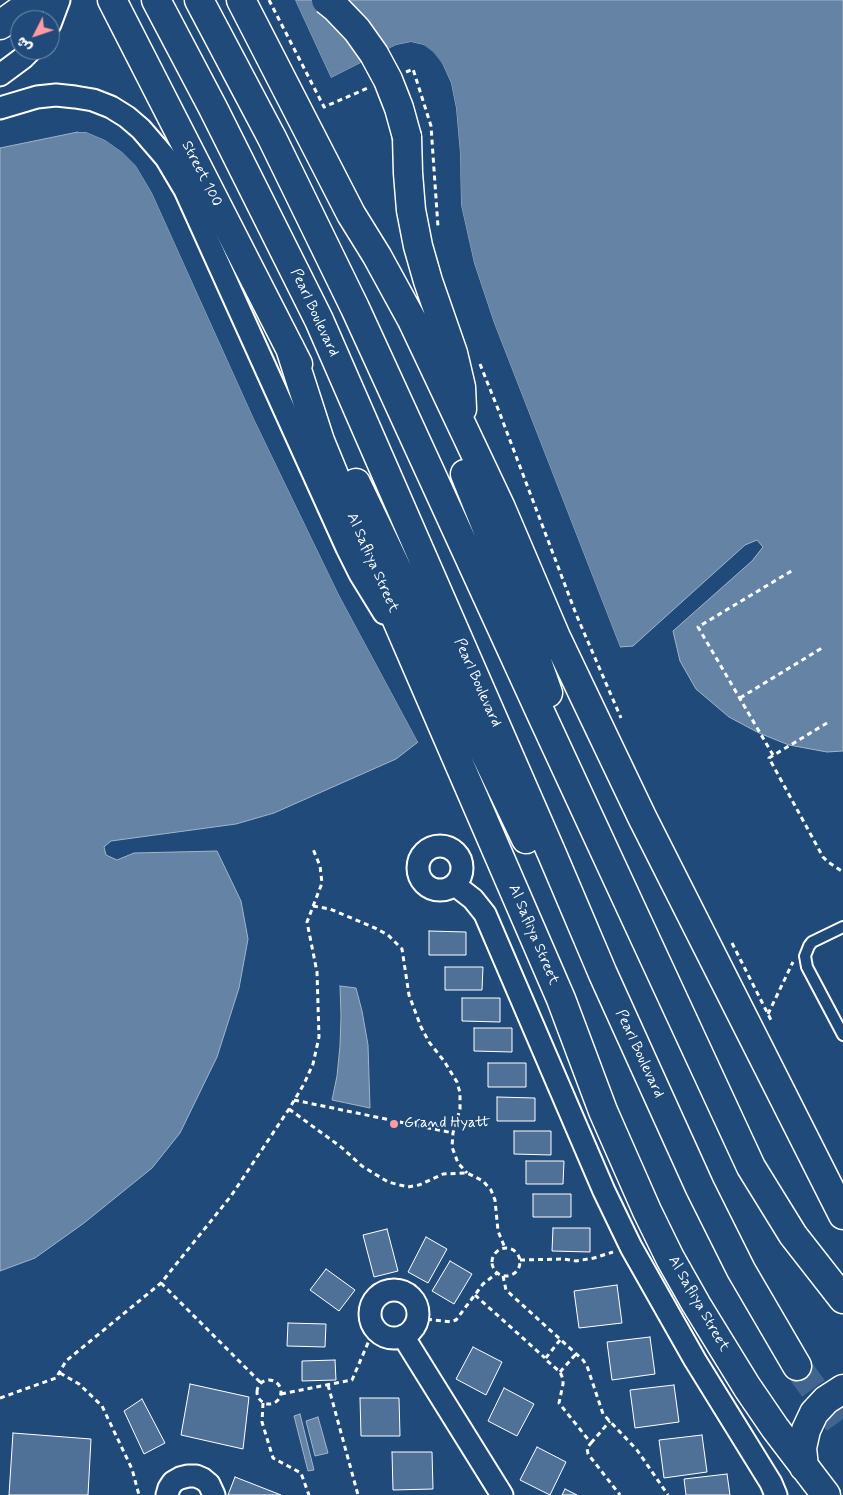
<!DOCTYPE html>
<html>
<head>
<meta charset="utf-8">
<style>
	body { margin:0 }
	#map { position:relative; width:843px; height:1495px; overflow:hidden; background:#1f4a7a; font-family:Mynerve,"Playpen Sans Arabic",sans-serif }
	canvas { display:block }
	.north { position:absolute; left:10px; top:10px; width:50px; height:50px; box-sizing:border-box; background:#1f4a7a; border:1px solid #7992af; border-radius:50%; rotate:229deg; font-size:14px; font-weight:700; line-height:20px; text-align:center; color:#fff }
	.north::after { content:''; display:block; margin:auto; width:18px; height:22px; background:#ff9aa2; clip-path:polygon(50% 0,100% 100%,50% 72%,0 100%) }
</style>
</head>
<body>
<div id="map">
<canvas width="843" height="1495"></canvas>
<div class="north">ش</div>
</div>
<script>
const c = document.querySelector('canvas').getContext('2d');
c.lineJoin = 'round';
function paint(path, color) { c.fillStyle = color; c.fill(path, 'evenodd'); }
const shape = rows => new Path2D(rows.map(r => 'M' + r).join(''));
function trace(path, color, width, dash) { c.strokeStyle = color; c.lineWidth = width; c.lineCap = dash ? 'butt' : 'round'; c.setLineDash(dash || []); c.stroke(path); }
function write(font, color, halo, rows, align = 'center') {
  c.font = font + ' Mynerve,sans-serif'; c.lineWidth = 4; c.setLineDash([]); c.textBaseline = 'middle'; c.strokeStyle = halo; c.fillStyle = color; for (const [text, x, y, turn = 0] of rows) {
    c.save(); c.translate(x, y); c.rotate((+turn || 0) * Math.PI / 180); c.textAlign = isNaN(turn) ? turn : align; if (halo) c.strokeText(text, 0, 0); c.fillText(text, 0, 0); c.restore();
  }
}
const water = shape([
	[295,0,843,0,843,751,827,752,789,745,759,733,729,717,696,689,680,661,673,631,752,561,763,547,757,540,745,545,633,646,620,647,494,323,474,263,461,205,460,153,456,108,451,83,442,63,424,45,411,42,396,45,331,78,295,0],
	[78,132,86,132,105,140,122,152,136,166,152,193,254,419,339,595,418,742,396,759,274,813,236,824,111,841,104,847,106,855,117,860,134,853,217,851,241,901,248,939,239,988,217,1057,180,1133,152,1168,84,1223,35,1258,0,1271,0,148,78,132],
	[340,986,356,988,362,1011,368,1045,370,1108,332,1100,337,1076,340,1046,341,1016,340,986],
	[300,1414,314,1470,308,1471,294,1416,300,1414],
	[318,1417,328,1453,315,1456,306,1421,318,1417]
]);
paint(water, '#6583a4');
trace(water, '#a3b5c8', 1);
paint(shape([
	[292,0,295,0,331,78,396,45,411,42,424,45,433,52,442,63,451,83,456,108,460,153,461,205,474,263,494,323,620,647,617,648,491,324,472,263,459,205,457,153,454,108,448,83,440,65,431,54,422,47,411,45,397,48,330,80],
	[79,129,87,130,106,137,124,150,138,164,154,191,257,418,341,594,420,741,418,742,339,595,254,419,152,193,136,166,122,152,105,140,86,132,78,132]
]), '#1f4a7a');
const building = shape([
	[429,931,466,932,466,955,429,955,429,931],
	[445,967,483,967,482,990,445,990,445,967],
	[462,998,500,998,500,1022,462,1021,462,998],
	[474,1028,512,1028,512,1052,474,1051,474,1028],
	[488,1063,526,1063,526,1087,488,1087,488,1063],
	[497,1097,535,1098,535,1121,497,1121,497,1097],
	[514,1131,551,1131,551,1155,514,1154,514,1131],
	[526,1161,564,1161,563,1184,526,1184,526,1161],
	[533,1194,571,1194,571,1217,533,1217,533,1194],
	[553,1228,590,1228,590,1252,552,1251,553,1228],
	[387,1229,398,1271,374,1277,363,1235,387,1229],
	[426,1237,447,1249,428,1283,408,1272,426,1237],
	[450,1261,472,1274,454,1304,432,1291,450,1261],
	[326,1269,355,1290,339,1311,310,1290,326,1269],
	[617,1285,622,1323,579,1328,574,1291,617,1285],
	[288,1323,326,1324,325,1347,287,1346,288,1323],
	[650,1337,655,1374,612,1380,607,1342,650,1337],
	[473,1347,502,1362,486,1395,456,1379,473,1347],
	[335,1360,336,1380,302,1381,302,1361,335,1360],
	[190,1384,249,1397,243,1449,181,1435,190,1384],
	[674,1385,679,1422,635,1428,630,1390,674,1385],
	[504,1388,534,1404,517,1436,488,1421,504,1388],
	[360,1398,399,1398,400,1436,361,1436,360,1398],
	[142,1399,165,1443,144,1454,124,1411,142,1399],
	[13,1433,91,1439,88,1495,9,1495,13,1433],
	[702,1435,707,1472,664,1478,659,1440,702,1435],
	[537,1447,566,1462,550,1495,520,1480,537,1447],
	[392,1452,432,1452,433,1489,393,1490,392,1452],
	[727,1474,730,1495,686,1495,684,1479,727,1474],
	[235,1477,281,1495,228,1495,235,1477],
	[565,1489,577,1495,562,1495,565,1489]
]);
paint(building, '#507197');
trace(building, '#fff', 1);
trace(shape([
	[797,1366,843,1429]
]), '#41658e', 28, [28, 14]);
const lane = shape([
	[843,927,812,942,809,946,805,956,807,967,843,1035]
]);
const street = shape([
	[50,24,59,0],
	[0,75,23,58,31,50],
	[0,108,37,97,56,95,75,97,93,100,111,107,127,117,141,129,166,158,185,190,347,548,360,574,384,613],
	'418 868a22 22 0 1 1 44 0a22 22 0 1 1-44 0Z',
	[455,885,473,899,485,914,604,1191,631,1247,695,1360,771,1483,776,1495],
	'370 1314a24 24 0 1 1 48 0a24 24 0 1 1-48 0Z',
	[403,1336,502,1495],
	[167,1495,169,1488,173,1482,180,1478,188,1476,196,1476,203,1479,209,1484,214,1495]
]);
const secondary = shape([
	[112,0,298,364],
	[156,0,213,108,319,320,552,854,603,974,700,1188,741,1270,797,1366],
	[199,0,272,138,355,308,543,718,751,1167,793,1235,843,1299],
	[241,0,351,214,377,256,412,320,501,508,556,637,642,817,843,1215],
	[0,25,35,0],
	[407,137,408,173,411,210,418,246,428,281,453,353,461,387,462,409],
	[290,348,320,441,334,475,561,999,603,1111,647,1211,670,1258,696,1304,747,1387,775,1428,826,1495],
	[465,474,515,598,548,693],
	[356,483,526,839],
	[804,1467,802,1448,806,1430,814,1413,826,1400,843,1389]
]);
trace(lane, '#fff', 14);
trace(street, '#fff', 25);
trace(secondary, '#fff', 31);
trace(shape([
	[269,0,324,107,368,88],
	[406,72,413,69,431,126,438,227],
	[480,364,500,414,576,614,621,718],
	[740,698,822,648],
	[827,723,769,758,823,857,828,862,843,872],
	[773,755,698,627,793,570],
	[313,906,330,909,375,928,388,935,402,949,409,995,421,1027,429,1042,444,1061,457,1082,460,1093,460,1109,453,1133,452,1147,458,1163,467,1173],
	[732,943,772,1022],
	[768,1014,793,962],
	[294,1100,453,1133],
	[289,1109,341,1147,362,1166,388,1182,408,1187,419,1185,443,1174,467,1173,483,1181,491,1190,495,1200,498,1231,505,1248],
	'492 1262a14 14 0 1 1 28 0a14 14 0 1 1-28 0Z',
	[520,1260,564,1259,576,1261,594,1258,613,1252],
	[503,1276,506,1290,583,1360,587,1366,603,1414,637,1450,668,1495],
	[161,1283,261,1383],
	[475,1295,545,1358],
	[418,1318,451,1322,456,1320,483,1284,497,1273],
	[560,1340,545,1359,560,1372,563,1379,563,1384,559,1403,591,1443,587,1448,588,1454,620,1495],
	[560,1372,576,1354],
	[60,1373,79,1384,102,1406,132,1469,139,1495],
	'257 1392a12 12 0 1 1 24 0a12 12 0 1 1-24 0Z',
	[328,1385,358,1495],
	[281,1394,352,1380,374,1329],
	[0,1398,56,1378,66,1361,161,1283,231,1196,289,1109,304,1084,313,1064,319,1037,317,972,307,922,322,883,320,866,313,849],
	[263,1403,262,1422,273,1458,301,1473,309,1495],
	[591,1443,610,1421]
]), '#fff', 3, [5, 4]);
trace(lane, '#1f4a7a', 10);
trace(street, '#1f4a7a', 21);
trace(secondary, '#1f4a7a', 28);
const secondaryBridge = shape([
	[326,0,336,8,357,30,374,54,388,80,399,108,407,137]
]);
trace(secondaryBridge, '#fff', 31, []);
trace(secondaryBridge, '#1f4a7a', 28);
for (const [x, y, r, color] of [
	[394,1124,5,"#ff9aa2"]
]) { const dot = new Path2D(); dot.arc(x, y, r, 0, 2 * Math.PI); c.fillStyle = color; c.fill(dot); trace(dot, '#1f4a7a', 2); }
write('15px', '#fff', '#1f4a7a', [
	["Street 100",201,174,63],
	["Pearl Boulevard",314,313,65],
	["Al Safliya Street",372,563,66],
	["Pearl Boulevard",477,683,66],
	["Al Safliya Street",533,935,67],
	["Pearl Boulevard",639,1054,65],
	["Al Safliya Street",698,1304,60]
]);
write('15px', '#fff', '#1f4a7a', [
	["Grand Hyatt",404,1124]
], 'left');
</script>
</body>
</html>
